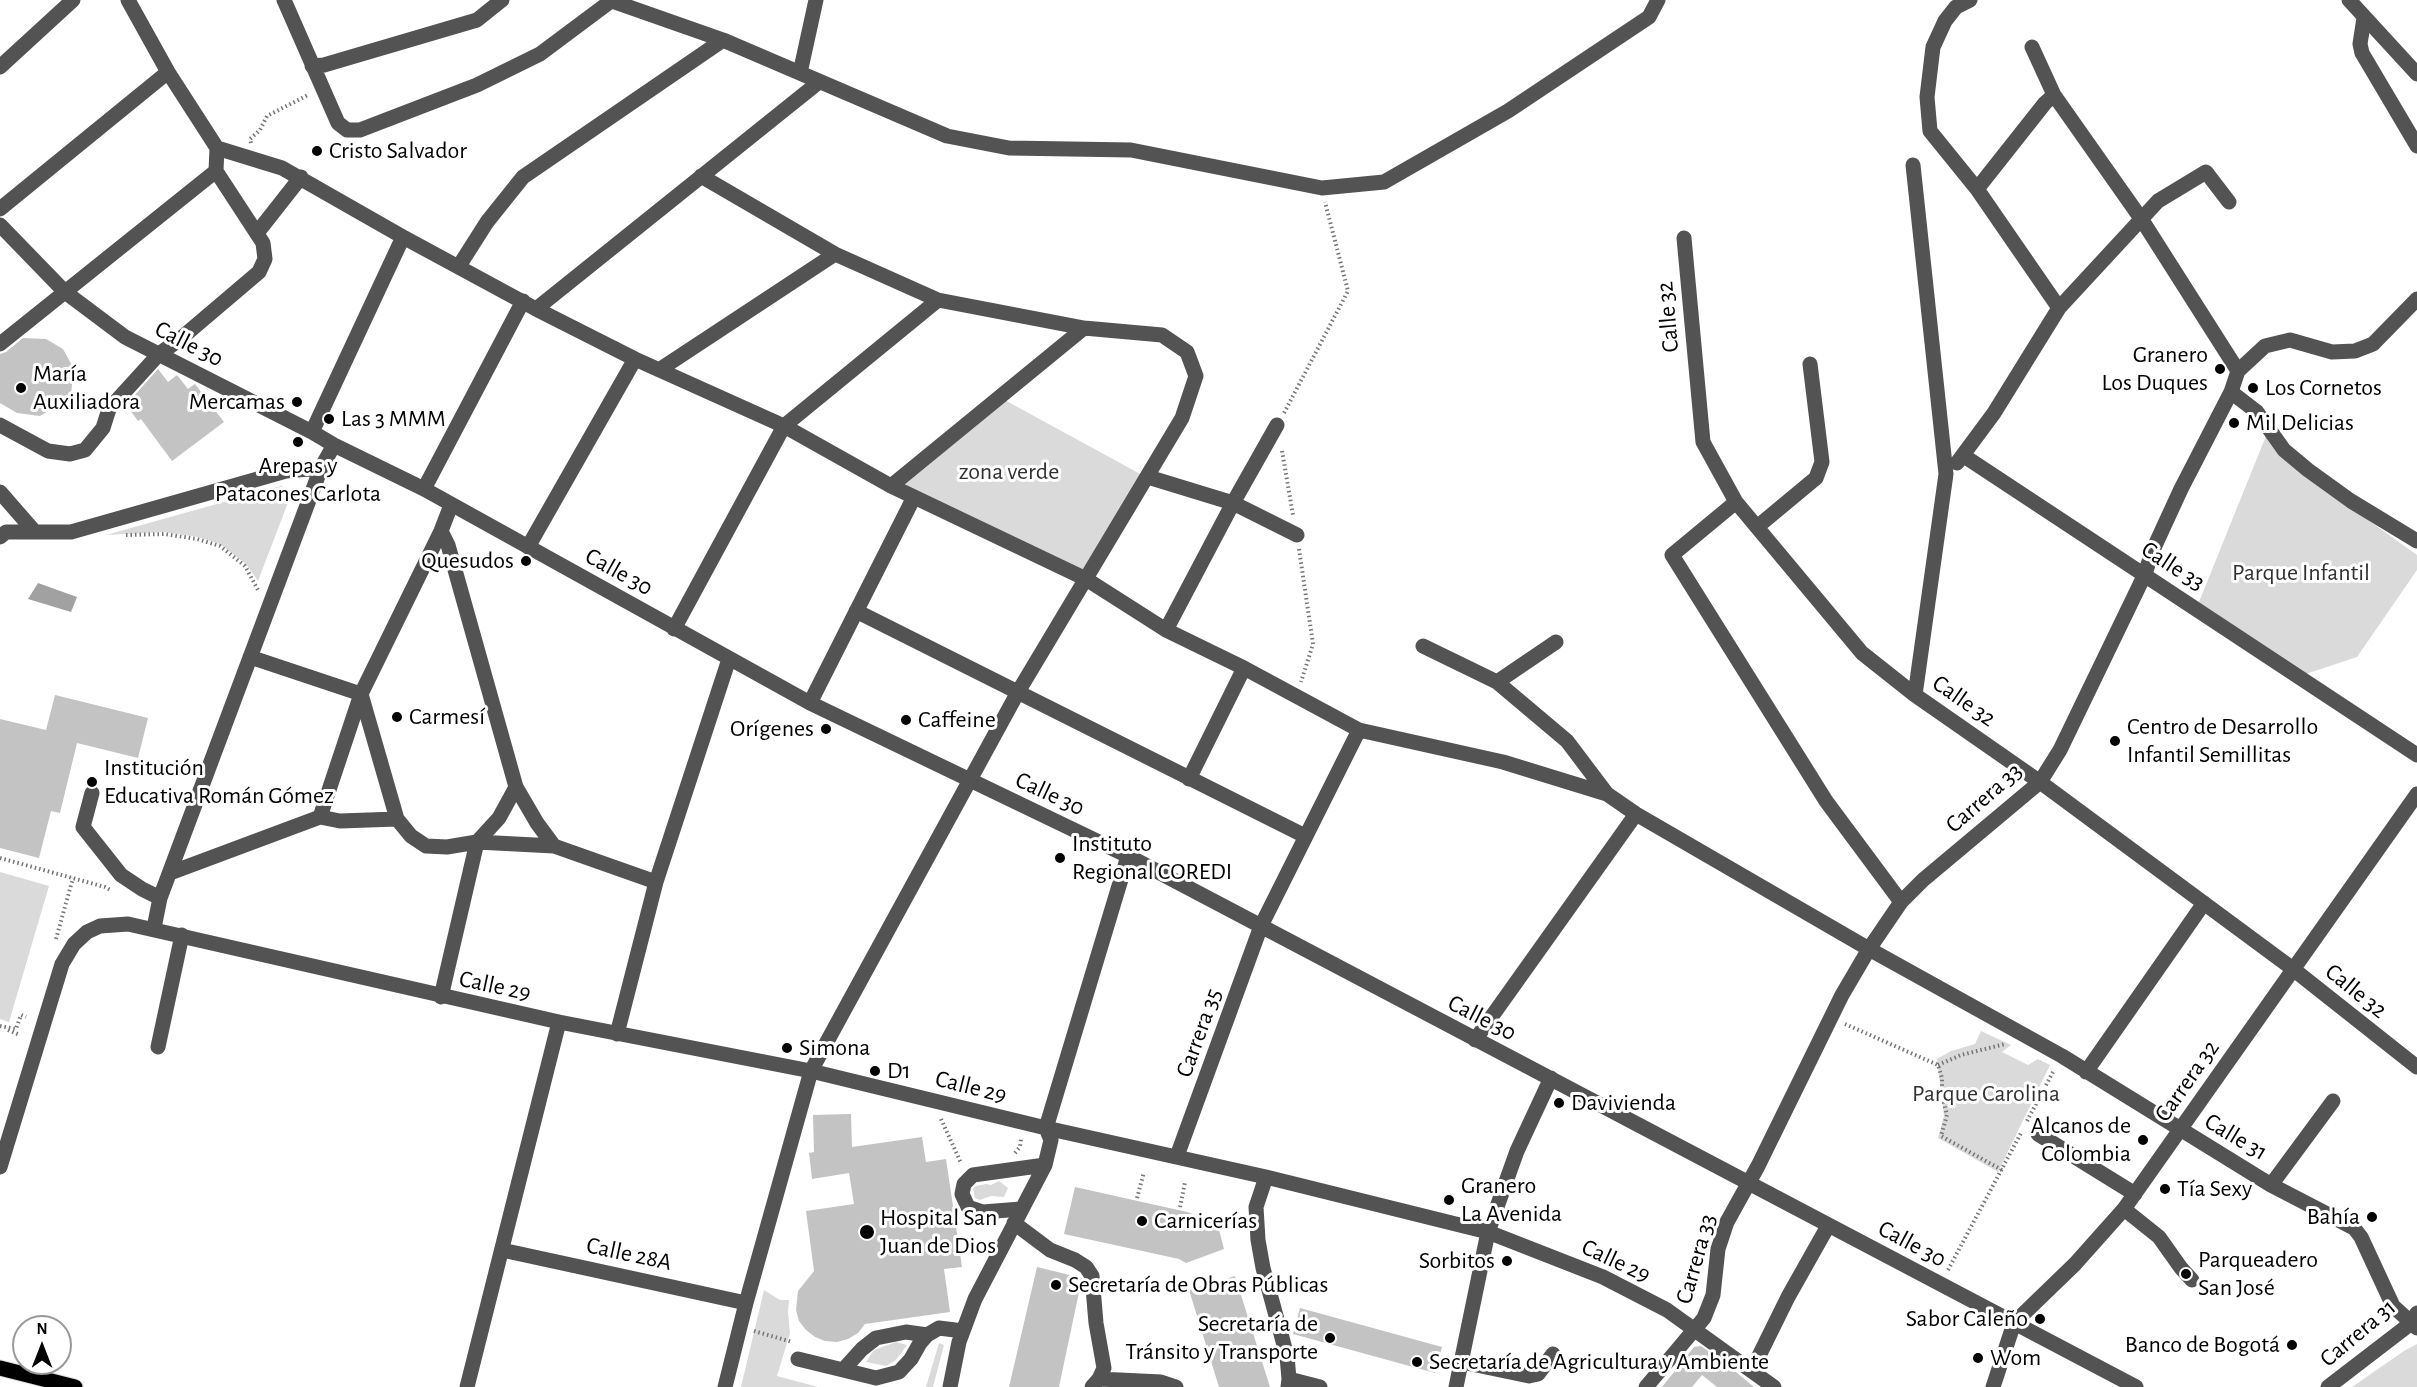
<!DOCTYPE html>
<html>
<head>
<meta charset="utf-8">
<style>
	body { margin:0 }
	#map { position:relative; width:2417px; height:1387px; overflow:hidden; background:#fff; font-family:"Alegreya Sans",sans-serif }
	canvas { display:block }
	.north { position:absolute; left:12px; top:1315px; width:60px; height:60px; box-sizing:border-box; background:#fff; border:2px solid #999; border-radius:50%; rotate:0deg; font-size:16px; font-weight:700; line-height:24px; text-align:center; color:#000 }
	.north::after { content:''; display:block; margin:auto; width:21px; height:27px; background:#000; clip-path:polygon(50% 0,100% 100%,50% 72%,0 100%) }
</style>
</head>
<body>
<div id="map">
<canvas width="2417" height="1387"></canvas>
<div class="north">N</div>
</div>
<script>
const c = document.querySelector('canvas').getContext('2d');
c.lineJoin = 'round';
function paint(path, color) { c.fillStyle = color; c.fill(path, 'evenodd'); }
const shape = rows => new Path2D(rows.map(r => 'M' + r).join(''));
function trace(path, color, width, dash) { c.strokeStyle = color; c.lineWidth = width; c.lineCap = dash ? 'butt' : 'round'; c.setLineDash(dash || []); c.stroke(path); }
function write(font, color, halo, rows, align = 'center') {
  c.font = font + ' "Alegreya Sans",sans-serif'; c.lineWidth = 6; c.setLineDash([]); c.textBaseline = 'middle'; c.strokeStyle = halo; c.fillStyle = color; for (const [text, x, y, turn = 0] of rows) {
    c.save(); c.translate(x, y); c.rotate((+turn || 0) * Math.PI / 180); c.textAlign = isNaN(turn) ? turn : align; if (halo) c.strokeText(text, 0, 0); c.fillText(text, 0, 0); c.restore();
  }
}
paint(shape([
	[1001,398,1144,476,1086,575,896,486],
	[2266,436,2301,472,2417,555,2417,570,2357,657,2306,674,2199,602],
	[281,486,288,489,289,500,258,581,246,564,220,544,198,537,164,532,106,535],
	[0,872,49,886,9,1022,0,1019],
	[1981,1031,2011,1045,2002,1052,2028,1065,2038,1059,2050,1065,1998,1172,1938,1138,1944,1116,1937,1059,1951,1051,1975,1044],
	[999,1181,1008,1188,1004,1197,991,1196,980,1200,975,1198,973,1189,976,1186,986,1184,991,1185],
	[764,1290,780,1300,789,1300,788,1312,790,1333,777,1376,818,1387,741,1387],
	[896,1342,907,1345,896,1360,886,1366,866,1362,874,1350],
	[939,1343,944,1345,933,1387,926,1387],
	[2417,1344,2417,1387,2352,1387,2404,1351]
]), '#dadada');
paint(shape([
	[38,583,77,597,71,612,28,599]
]), '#a1a1a1');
paint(shape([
	[23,338,46,339,63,349,74,369,71,393,61,404,40,416,17,413,0,403,0,354,6,352],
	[158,369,168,382,177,375,188,389,195,384,224,422,172,461,141,419,138,421,126,405],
	[55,695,148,718,138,758,77,743,60,813,51,811,39,858,0,848,0,719,46,730],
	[851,1114,852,1147,922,1137,926,1162,946,1159,962,1267,944,1269,950,1312,865,1324,858,1333,848,1339,837,1342,825,1341,815,1337,806,1330,799,1321,796,1310,798,1291,814,1271,806,1211,854,1204,849,1173,812,1179,809,1153,814,1152,813,1115],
	[1075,1187,1187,1212,1217,1222,1224,1249,1186,1263,1179,1259,1064,1234],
	[1037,1267,1082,1278,1059,1387,1009,1387],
	[1235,1276,1270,1387,1219,1387,1189,1290],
	[1300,1308,1442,1347,1435,1373,1293,1334],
	[1701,1346,1725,1363,1754,1387,1717,1387,1702,1375,1692,1387,1662,1387,1694,1347]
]), '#c3c3c3');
const major = shape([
	[0,1368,75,1387]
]);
trace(major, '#dbdbdb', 17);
trace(shape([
	[251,143,250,139,260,130,267,116,308,95],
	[1284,413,1348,291,1325,202],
	[1282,451,1293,515],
	[126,535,164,534,197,539,220,546,245,566,258,590],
	[1299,549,1313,644,1301,682],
	[0,858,105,887,112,891],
	[56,939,73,878],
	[1845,1024,1938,1065,1942,1078,1942,1096,1947,1115,1941,1136,2002,1170],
	[0,1026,16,1029,21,1015,26,1017],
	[8,1030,20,1035],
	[1938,1065,1961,1055,2005,1044],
	[941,1119,961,1163],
	[2027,1121,2054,1070],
	[1015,1153,1020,1147,1021,1139],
	[1137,1198,1144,1172],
	[1180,1207,1185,1182],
	[1948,1270,2021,1133],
	[754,1331,792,1342]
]), '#757575', 4, [1.5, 3]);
trace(shape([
	[284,0,338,123,347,130,360,130,477,85,540,54,611,1],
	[609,0,723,40,947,136,1009,148,1131,150,1322,188,1384,182,1508,111,1649,17,1658,0],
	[1970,0,1956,7,1945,21,1933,47,1927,97,1930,131,1977,189],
	[2349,0,2417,74],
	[2364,18,2360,44,2362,53,2417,146],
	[2032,47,2054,95,2142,220,2238,371],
	[312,66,324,65,477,20,502,0],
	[0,67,73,0],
	[800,73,816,0],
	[2054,95,2045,103,1977,189,2059,308],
	[217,148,282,168,403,237,536,309,635,359,784,426,891,486,1086,579,1166,630,1244,668,1359,730,1503,762,1607,794,1636,814,1869,949,2062,1056,2271,1185,2354,1228,2361,1237,2393,1306,2417,1328],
	[1913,165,1946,474,1915,695],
	[701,176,835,254,938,300,1084,328,1162,335,1187,352,1196,376,1182,418,1018,692,811,1071,746,1303,725,1387],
	[0,209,168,72],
	[0,225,65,292,125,337,312,432,334,445,424,489,810,703,1128,856,2136,1387],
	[257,233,301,177],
	[1684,238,1703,442,1736,502,1862,653,1915,695,2040,782,2293,969,2417,1067],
	[459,266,487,222,523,177,723,40],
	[536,309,819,82],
	[0,344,216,171],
	[659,370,835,254],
	[2231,392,2257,412,2284,450,2308,470,2351,501,2417,541],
	[0,425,48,451,70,454,85,450,103,428,109,409,159,354,179,340,259,272,265,259,263,243,216,171,217,148,168,72,128,0],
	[312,432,403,237],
	[1964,456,2417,755],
	[1957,463,1994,413,2059,308,2158,201,2206,172,2229,202],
	[1148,477,1233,503,1297,535],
	[891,486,1084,328],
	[424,489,523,301],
	[0,492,34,531],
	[1736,502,1672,555,1826,801,1901,902],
	[1757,527,1816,478,1822,462,1810,364],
	[441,531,448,545,516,787,537,823,554,846,656,882],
	[0,537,6,532,71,532,286,471,321,468],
	[528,547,635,359],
	[856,611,1305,836],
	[674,629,784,426,938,300],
	[1166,630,1233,503,1277,425],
	[1423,646,1497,682,1567,741,1607,794],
	[250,657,361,694,397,819,411,836,426,846,447,847,477,842,554,846],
	[1497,682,1556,642],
	[810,703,914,497],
	[1189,779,1244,668],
	[92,793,83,827,121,875,142,889,160,898],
	[397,819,340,821,320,817,361,694,441,531,451,505],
	[170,873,320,817],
	[154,928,160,898,321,468,334,445],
	[441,997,477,842,499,818,516,787],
	[617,1034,656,882,729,659],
	[1475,1040,1636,814],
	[158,1047,182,935],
	[2086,1072,2204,903],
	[2038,1134,2135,1194],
	[1177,1156,1261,926,1359,730],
	[0,1167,62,964,74,944,87,932,100,926,128,924,559,1022,811,1071,1046,1128,1266,1177,1488,1232,1603,1277,1667,1310,1774,1387],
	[1266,1177,1256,1207,1258,1240,1263,1268,1287,1356,1289,1379,1288,1387],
	[2271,1185,2333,1101],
	[1021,1209,983,1212,968,1207,962,1194,964,1184,973,1175,1045,1165],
	[2124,1209,2159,1237,2181,1268,2192,1280],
	[1014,1223,1050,1250,1075,1260,1086,1267,1092,1276,1096,1323,1104,1368,1099,1379,1092,1387],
	[502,1250,746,1303],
	[798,1359,876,1378,899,1372,911,1359,920,1343,927,1335,939,1328,963,1331],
	[1462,1362,1529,1376,1538,1374,1553,1354],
	[843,1370,862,1349,876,1338,906,1332,927,1335],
	[1752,1370,1788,1297,1828,1226],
	[1099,1379,1161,1382,1176,1387],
	[1289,1379,1320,1387],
	[467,1387,559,1022],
	[950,1387,959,1342,975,1299,1045,1165,1051,1140,1046,1128,1128,856],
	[1456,1387,1488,1232,1517,1151,1551,1078],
	[1646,1387,1704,1318,1713,1295,1718,1249,1727,1222,1758,1166,1842,995,1869,949,1901,902,1923,880,2040,782,2060,750,2145,574,2152,552,2181,489,2231,392,2238,371,2265,346,2290,340,2332,352,2355,351,2373,344,2417,299],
	[1993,1387,2014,1323,2075,1264,2124,1209,2417,794],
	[2328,1387,2410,1324,2417,1313]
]), '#535353', 15);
trace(major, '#000', 15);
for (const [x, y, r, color] of [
	[317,151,6,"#000"],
	[2220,369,6,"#000"],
	[21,388,6,"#000"],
	[2253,388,6,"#000"],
	[297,402,6,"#000"],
	[329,419,6,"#000"],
	[2234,423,6,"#000"],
	[298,442,6,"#000"],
	[526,561,6,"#000"],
	[397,717,6,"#000"],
	[906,720,6,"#000"],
	[826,729,6,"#000"],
	[2115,741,6,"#000"],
	[92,782,6,"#000"],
	[1060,858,6,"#000"],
	[787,1048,6,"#000"],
	[875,1071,6,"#000"],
	[1559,1103,6,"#000"],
	[2143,1140,6,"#000"],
	[2165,1189,6,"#000"],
	[1449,1200,6,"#000"],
	[2372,1217,6,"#000"],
	[1142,1221,6,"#000"],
	[867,1232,8,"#000"],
	[1507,1261,6,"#000"],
	[2186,1274,6,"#000"],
	[1056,1285,6,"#000"],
	[2040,1319,6,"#000"],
	[1330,1338,6,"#000"],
	[2292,1345,6,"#000"],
	[1978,1358,6,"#000"],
	[1417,1362,6,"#000"]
]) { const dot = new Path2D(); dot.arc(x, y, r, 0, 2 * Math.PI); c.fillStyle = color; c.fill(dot); trace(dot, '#fff', 2); }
write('24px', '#000', '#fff', [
	["Cristo Salvador",329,151],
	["Granero",2208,355,"right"],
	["Los Duques",2208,383,"right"],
	["María",33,374],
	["Auxiliadora",33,402],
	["Los Cornetos",2265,388],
	["Mercamas",285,402,"right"],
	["Las 3 MMM",341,419],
	["Mil Delicias",2246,423],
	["Arepas y",298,466,"center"],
	["Patacones Carlota",298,494,"center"],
	["Quesudos",514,561,"right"],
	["Carmesí",409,717],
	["Caffeine",918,720],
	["Centro de Desarrollo",2127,727],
	["Infantil Semillitas",2127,755],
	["Orígenes",814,729,"right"],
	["Institución",104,768],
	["Educativa Román Gómez",104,796],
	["Instituto",1072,844],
	["Regional COREDI",1072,872],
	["Simona",799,1048],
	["D1",887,1071],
	["Davivienda",1571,1103],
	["Alcanos de",2131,1126,"right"],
	["Colombia",2131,1154,"right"],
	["Granero",1461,1186],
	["La Avenida",1461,1214],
	["Tía Sexy",2177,1189],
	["Bahía",2360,1217,"right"],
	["Hospital San",880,1218],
	["Juan de Dios",880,1246],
	["Carnicerías",1154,1221],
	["Parqueadero",2198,1260],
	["San José",2198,1288],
	["Sorbitos",1495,1261,"right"],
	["Secretaría de Obras Públicas",1068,1285],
	["Sabor Caleño",2028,1319,"right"],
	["Secretaría de",1318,1324,"right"],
	["Tránsito y Transporte",1318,1352,"right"],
	["Banco de Bogotá",2280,1345,"right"],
	["Wom",1990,1358],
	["Secretaría de Agricultura y Ambiente",1429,1362]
], 'left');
write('24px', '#000', '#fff', [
	["Calle 32",1668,317,-95],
	["Calle 30",189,344,27],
	["Calle 33",2173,566,33],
	["Calle 30",619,572,29],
	["Calle 32",1964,701,35],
	["Calle 30",1050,794,25],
	["Carrera 33",1984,798,-41],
	["Calle 29",495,986,12],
	["Calle 32",2356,991,39],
	["Calle 30",1482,1018,27],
	["Carrera 35",1199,1033,-70],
	["Carrera 32",2187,1081,-55],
	["Calle 29",971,1087,14],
	["Calle 31",2236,1137,31],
	["Calle 30",1912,1244,28],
	["Calle 28A",629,1254,12],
	["Carrera 33",1696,1259,-74],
	["Calle 29",1616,1261,25],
	["Carrera 31",2358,1333,-40]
]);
write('24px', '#313131', '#fff', [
	["zona verde",1009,472],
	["Parque Infantil",2301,573],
	["Parque Carolina",1986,1094]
]);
</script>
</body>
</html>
